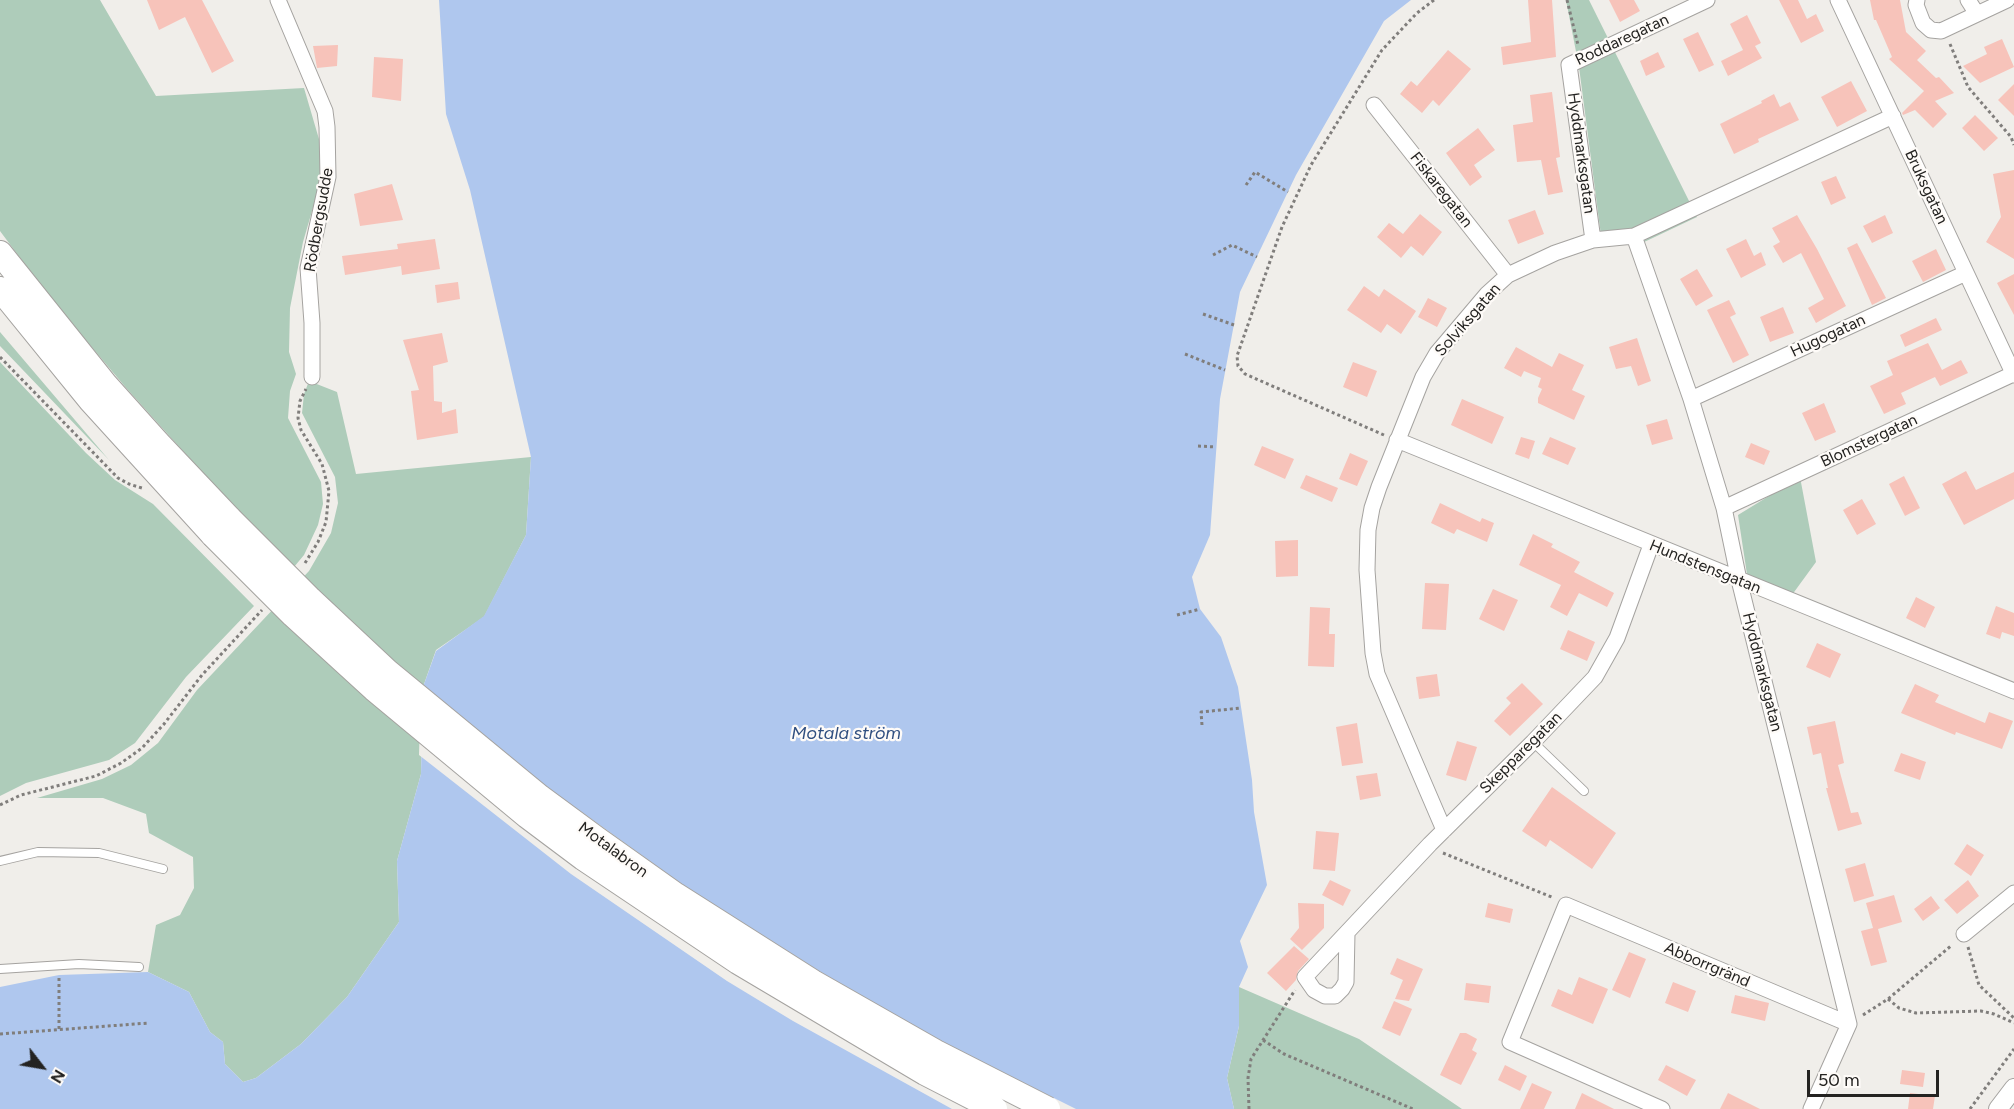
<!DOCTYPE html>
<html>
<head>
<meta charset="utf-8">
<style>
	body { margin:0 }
	#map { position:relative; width:2014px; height:1109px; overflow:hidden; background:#f0eeea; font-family:Figtree,sans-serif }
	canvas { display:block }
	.north { position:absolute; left:12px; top:1037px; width:60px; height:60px; -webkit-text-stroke:4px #fefbf8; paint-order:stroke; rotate:121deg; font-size:16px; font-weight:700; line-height:24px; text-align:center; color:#242321 }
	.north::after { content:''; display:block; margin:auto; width:21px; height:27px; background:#242321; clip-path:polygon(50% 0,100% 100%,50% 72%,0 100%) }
	.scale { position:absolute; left:1807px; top:1070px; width:132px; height:27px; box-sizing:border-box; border:3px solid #242321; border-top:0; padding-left:8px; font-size:18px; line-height:21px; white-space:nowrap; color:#242321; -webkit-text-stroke:4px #fefbf8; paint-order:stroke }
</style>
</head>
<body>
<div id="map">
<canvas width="2014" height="1109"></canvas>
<div class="north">N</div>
<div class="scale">50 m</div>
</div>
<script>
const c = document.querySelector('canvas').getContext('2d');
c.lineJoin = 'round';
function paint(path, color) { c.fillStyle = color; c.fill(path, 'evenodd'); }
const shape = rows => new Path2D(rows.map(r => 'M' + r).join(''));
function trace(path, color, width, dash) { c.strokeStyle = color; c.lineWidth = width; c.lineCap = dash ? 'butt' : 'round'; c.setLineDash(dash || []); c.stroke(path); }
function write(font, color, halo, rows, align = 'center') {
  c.font = font + ' Figtree,sans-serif'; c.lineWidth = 4.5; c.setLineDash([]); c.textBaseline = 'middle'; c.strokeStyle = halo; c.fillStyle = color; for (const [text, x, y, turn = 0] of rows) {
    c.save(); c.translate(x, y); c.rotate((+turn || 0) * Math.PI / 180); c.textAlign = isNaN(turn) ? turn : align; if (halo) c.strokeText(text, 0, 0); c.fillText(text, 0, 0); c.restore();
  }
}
paint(shape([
	[0,0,100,0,156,96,304,88,326,163,303,242,290,308,289,352,296,374,290,391,288,418,321,482,323,504,318,525,304,555,294,567,237,511,127,389,47,294,0,231],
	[1566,0,1589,0,1697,217,1640,244,1602,243,1579,67],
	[0,332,109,460,0,346],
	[0,362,86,453,115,480,153,504,254,606,186,677,135,743,109,760,26,783,0,796],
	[309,381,337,392,356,474,531,457,526,535,484,617,436,650,423,687,421,774,397,861,399,922,347,997,301,1044,256,1078,243,1082,225,1064,223,1042,210,1032,189,992,148,972,156,925,180,915,194,888,193,857,149,833,146,814,103,798,37,798,102,779,131,765,158,743,197,690,309,571,331,533,338,503,335,477,302,413,304,394],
	[1800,477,1816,562,1789,599,1748,581,1738,515],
	[1239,987,1359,1039,1462,1109,1234,1109,1227,1078,1239,1026]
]), '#aeccba');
paint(shape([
	[439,0,1411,0,1384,21,1296,175,1240,292,1220,399,1210,535,1192,577,1200,609,1221,637,1238,687,1252,780,1254,812,1267,885,1240,941,1248,967,1239,987,1239,1026,1227,1078,1234,1109,0,1109,0,987,59,975,148,972,189,992,210,1032,223,1042,225,1064,243,1082,256,1078,301,1044,347,997,399,922,397,861,421,774,423,687,436,651,484,616,526,535,531,457,470,190,446,114]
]), '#afc7ee');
paint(shape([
	[421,683,547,787,683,885,819,971,942,1042,1076,1109,952,1109,793,1021,727,981,571,874,419,755]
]), '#f0eeea');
paint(shape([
	[147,0,202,0,234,61,212,73,185,17,159,30],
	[1528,0,1552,0,1556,57,1503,65,1501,47,1531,42],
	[1609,0,1634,0,1640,11,1620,22],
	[1779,0,1798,0,1807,19,1816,14,1824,31,1801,43],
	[1870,0,1900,0,1906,32,1926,51,1917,60,1936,78,1939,77,1954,93,1935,101,1947,114,1933,128,1915,110,1903,115,1902,113,1924,91,1889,59,1892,57,1876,20,1874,20],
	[1747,15,1761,43,1755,46,1762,58,1728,76,1721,61,1743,50,1730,24],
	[1698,32,1714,65,1699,72,1683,39],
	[2002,39,2014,67,1980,83,1963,66,1987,54,1984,47],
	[338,45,337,66,317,68,313,46],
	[1448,50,1471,69,1439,106,1433,100,1422,113,1400,94,1411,81,1417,86],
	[1658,52,1665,67,1646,76,1640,61],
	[374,57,403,59,401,101,372,97],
	[1851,81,1867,111,1837,127,1821,97],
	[2014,84,2014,116,1998,100],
	[1552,92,1560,157,1556,158,1563,192,1548,195,1541,160,1517,162,1513,125,1533,122,1530,95],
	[1774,94,1780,107,1790,102,1799,120,1758,139,1759,142,1734,154,1720,124,1762,103,1761,101],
	[1975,115,1998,138,1984,151,1962,128],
	[1478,128,1495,150,1474,165,1482,177,1470,186,1446,153],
	[2014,170,2014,259,1986,242,2001,217,1993,174],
	[1836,176,1846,198,1831,205,1821,182],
	[392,184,403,220,360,226,354,194],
	[1535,210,1544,234,1518,244,1508,220],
	[1420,214,1442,232,1423,256,1411,246,1401,258,1377,237,1389,223,1403,234],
	[1797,215,1817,249,1846,306,1816,323,1808,308,1824,299,1801,253,1783,263,1773,246,1780,242,1772,228],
	[1885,215,1893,233,1872,243,1863,226],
	[435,239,440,269,402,275,401,266,345,275,342,256,398,249,397,244],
	[1746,239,1754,256,1761,252,1766,265,1741,278,1726,249],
	[1857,243,1886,298,1872,305,1847,248],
	[1936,249,1946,270,1923,282,1912,261],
	[1697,269,1713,296,1696,306,1680,279],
	[2014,274,2014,315,1997,283],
	[458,282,460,299,437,303,435,285],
	[1364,286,1379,297,1384,289,1416,311,1401,334,1387,324,1381,333,1347,310],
	[1428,298,1447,308,1437,327,1418,317],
	[1729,300,1736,314,1730,317,1749,355,1733,363,1707,310],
	[1783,307,1794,333,1770,342,1760,317],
	[1936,318,1942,330,1905,347,1900,335],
	[442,333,448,362,433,366,434,401,442,402,442,413,456,409,458,433,417,440,411,391,419,390,403,340],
	[1637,338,1651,381,1638,386,1631,366,1616,369,1609,347],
	[1928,343,1942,370,1961,360,1968,373,1940,386,1935,377,1901,393,1906,404,1884,414,1870,386,1893,375,1887,361],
	[1516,347,1552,367,1559,353,1584,365,1572,390,1585,396,1574,420,1538,403,1538,398,1542,389,1538,387,1541,378,1524,371,1521,377,1504,368],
	[1353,362,1377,371,1367,397,1343,387],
	[1462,399,1504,417,1492,444,1451,425],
	[1824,403,1836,432,1815,441,1802,413],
	[1667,419,1673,439,1652,445,1646,425],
	[1521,437,1535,441,1529,459,1515,454],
	[1550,437,1576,448,1568,465,1542,454],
	[1751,443,1770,451,1764,465,1745,457],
	[1262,446,1294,459,1285,479,1254,465],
	[1350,453,1368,461,1357,486,1339,479],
	[1966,471,1976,490,2014,472,2014,499,1964,525,1942,484],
	[1306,475,1338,488,1332,502,1300,488],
	[1904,476,1920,508,1905,516,1889,484],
	[1862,499,1876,524,1857,535,1843,510],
	[1440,503,1480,522,1482,518,1494,523,1487,542,1457,529,1454,534,1431,523],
	[1533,534,1553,544,1551,547,1580,562,1574,572,1614,593,1607,607,1579,593,1567,616,1550,607,1561,585,1519,565],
	[1298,540,1298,576,1276,577,1275,541],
	[1425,583,1449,584,1446,630,1422,629],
	[1493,589,1518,600,1504,631,1479,619],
	[1916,597,1935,607,1925,628,1906,618],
	[1996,606,2014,613,2014,636,2002,632,2000,639,1986,634],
	[1310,607,1330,608,1329,634,1335,634,1334,667,1308,666],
	[1568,630,1595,642,1587,661,1560,649],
	[1817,643,1841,654,1830,678,1806,667],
	[1437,674,1440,696,1419,699,1416,677],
	[1522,683,1543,704,1510,736,1494,721,1511,703,1506,698],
	[1915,684,1939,695,1935,702,1985,723,1989,712,2013,721,2002,749,1956,732,1955,735,1901,713],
	[1835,721,1844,763,1838,765,1851,813,1858,812,1862,824,1838,831,1826,788,1828,788,1821,753,1813,755,1807,727],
	[1357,723,1363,763,1342,766,1336,727],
	[1457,741,1477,747,1466,781,1446,775],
	[1901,753,1926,762,1920,780,1894,771],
	[1377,773,1381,796,1360,800,1356,776],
	[1552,787,1616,833,1592,869,1550,840,1546,847,1522,831],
	[1316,831,1339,833,1335,871,1313,869],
	[1967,844,1984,855,1971,876,1954,864],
	[1865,863,1874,896,1854,902,1845,869],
	[1330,880,1351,890,1343,906,1322,895],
	[1968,880,1979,896,1957,914,1944,900],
	[1894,895,1902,922,1878,929,1887,962,1871,966,1861,931,1873,928,1866,903],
	[1931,896,1940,908,1923,921,1914,909],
	[1298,903,1324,904,1324,928,1302,950,1290,939,1299,928],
	[1488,903,1513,909,1510,923,1485,917],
	[1294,946,1309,959,1298,971,1296,980,1286,991,1267,973],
	[1629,952,1646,959,1630,998,1612,990],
	[1397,958,1423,969,1409,1001,1395,999,1403,980,1390,974],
	[1579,977,1608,989,1593,1024,1551,1006,1558,989,1572,995],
	[1673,982,1696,991,1688,1012,1665,1003],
	[1466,983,1491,986,1489,1003,1464,1000],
	[1735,995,1769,1003,1765,1021,1731,1013],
	[1394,1001,1412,1009,1400,1036,1382,1028],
	[1460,1033,1466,1033,1477,1039,1472,1050,1477,1053,1461,1085,1440,1075],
	[1505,1065,1527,1076,1520,1091,1498,1080],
	[1666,1065,1696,1080,1687,1096,1658,1080],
	[1902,1070,1925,1073,1923,1087,1900,1084],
	[1532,1083,1552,1092,1544,1109,1520,1109],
	[1582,1093,1614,1109,1575,1109],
	[1728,1093,1760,1109,1720,1109],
	[1910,1093,1935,1096,1933,1109,1908,1109]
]), '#f7c3ba');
const service = shape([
	[1533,742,1584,791],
	[0,861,38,852,99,853,163,869],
	[0,969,79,964,139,967]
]);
const minor = shape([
	[278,0,325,111,327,127,328,177,308,268,312,323,312,377],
	[1838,0,2014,375],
	[1917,0,1916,5,1923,23,1931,30,1941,31,2007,0],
	[1968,0,1977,14],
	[1374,105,1508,275],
	[1634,236,1691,399,1724,508,1739,580,1849,1024,1811,1109],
	[1593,240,1569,65,1707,0],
	[1691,399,1966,273],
	[1397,440,2014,691],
	[1724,508,2013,374],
	[1444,830,1377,674,1373,653,1367,570,1368,530,1372,508,1379,487,1423,377,1437,353,1487,294,1508,275,1555,253,1593,240,1634,236,1893,116],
	[1347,933,1346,982,1342,989,1335,996,1325,996,1314,990,1305,977,1430,844,1533,742,1595,677,1617,638,1651,545],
	[1964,934,2014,893],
	[1662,1109,1510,1042,1566,905,1849,1024]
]);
const tertiary = shape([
	[1998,1109,2014,1088]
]);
const trunk = shape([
	[0,253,105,384,158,443,230,519],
	[0,289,91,401,213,535]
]);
trace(service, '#a5a3a0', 10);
trace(minor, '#a5a3a0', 17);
trace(tertiary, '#a5a3a0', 20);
trace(trunk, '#a5a3a0', 26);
trace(shape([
	[1567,0,1578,45],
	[1950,44,1968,87,2011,137,2014,145],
	[1246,185,1255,172,1288,192],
	[1213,255,1232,245,1257,257],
	[1203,314,1234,325],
	[1185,354,1225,370],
	[0,357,118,478,129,484,142,488],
	[1384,435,1245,374,1238,366,1237,356,1282,227,1311,165,1382,50,1417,13,1434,0],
	[1198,446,1216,447],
	[305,563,318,542,326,522,329,491,322,464,301,430,298,418,300,401,306,389],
	[1177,615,1200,609],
	[1202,725,1201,712,1241,708],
	[0,805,21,795,96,776,121,763,142,748,164,724,202,675,262,610],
	[1443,853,1554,898],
	[1968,947,1979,985,2014,1018],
	[1888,999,1899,1008,1916,1013,1981,1011,1994,1014,2014,1023],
	[1863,1015,1888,999,1952,945],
	[59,1029,59,977],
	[0,1034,149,1023],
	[1263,1040,1284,1054,1413,1109],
	[1249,1109,1248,1078,1251,1059,1295,990],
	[1970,1109,2014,1049]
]), '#807e7c', 3, [3, 3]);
trace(service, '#fff', 8);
trace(minor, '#fff', 15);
trace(tertiary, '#fff', 18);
trace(trunk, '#fff', 24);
const trunkBridge = shape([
	[230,519,309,598,387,671,540,797,597,839,676,895,813,982,936,1052,1048,1109],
	[213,535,293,615,374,689,527,816,583,858,738,962,925,1073,995,1109]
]);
trace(trunkBridge, '#a5a3a0', 26, []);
trace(trunkBridge, '#fff', 24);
write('16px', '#242321', '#fefbf8', [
	["Roddaregatan",1622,40,-25],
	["Hyddmarksgatan",1581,153,82],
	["Bruksgatan",1926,187,65],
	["Fiskaregatan",1441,190,52],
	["Rödbergsudde",319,220,-80],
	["Solviksgatan",1468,320,-49],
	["Hugogatan",1828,336,-25],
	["Blomstergatan",1869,441,-25],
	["Hundstensgatan",1705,567,22],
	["Hyddmarksgatan",1762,672,76],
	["Skepparegatan",1521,753,-45],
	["Motalabron",613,850,36],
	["Abborrgränd",1707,965,23]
]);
write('italic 18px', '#304f80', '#fefbf8', [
	["Motala ström",846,734]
]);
</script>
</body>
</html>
